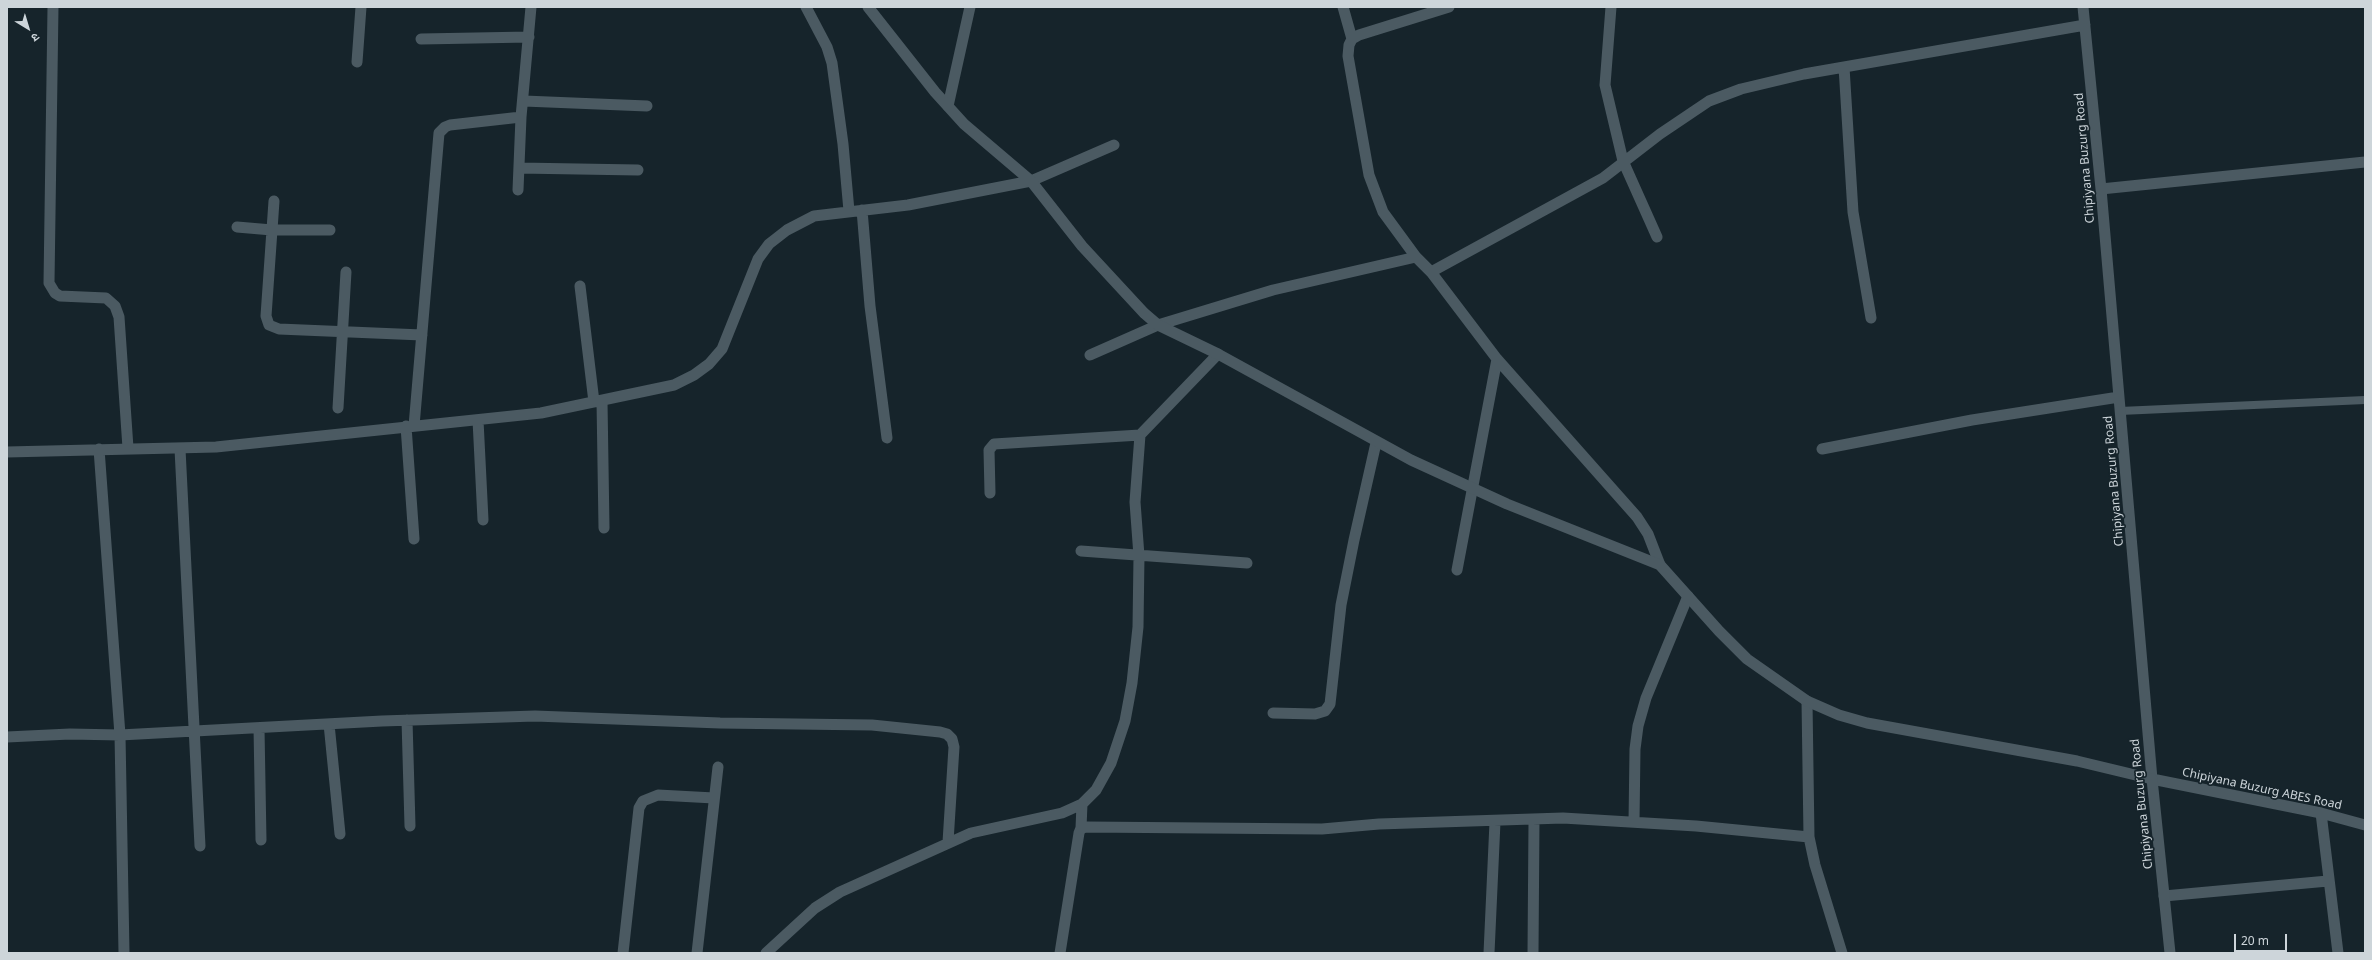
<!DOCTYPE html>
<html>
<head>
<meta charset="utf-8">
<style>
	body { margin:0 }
	#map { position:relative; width:2372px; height:960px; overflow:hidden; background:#16242b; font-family:"Noto Sans","Noto Sans Devanagari",sans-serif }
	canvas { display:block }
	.frame { position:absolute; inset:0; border:8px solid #cdd5da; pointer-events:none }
	.north { position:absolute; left:8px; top:8px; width:40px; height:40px; -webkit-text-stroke:3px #16242b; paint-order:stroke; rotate:142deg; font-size:11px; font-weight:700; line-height:16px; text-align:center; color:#cdd5da }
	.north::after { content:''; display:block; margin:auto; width:14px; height:18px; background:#cdd5da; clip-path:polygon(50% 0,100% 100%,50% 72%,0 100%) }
	.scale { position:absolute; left:2234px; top:934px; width:53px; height:18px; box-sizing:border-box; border:2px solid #cdd5da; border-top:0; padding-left:5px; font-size:12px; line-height:14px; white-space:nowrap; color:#cdd5da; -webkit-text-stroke:3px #16242b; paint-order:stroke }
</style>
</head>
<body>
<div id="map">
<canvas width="2372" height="960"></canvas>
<div class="frame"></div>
<div class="north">उ</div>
<div class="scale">20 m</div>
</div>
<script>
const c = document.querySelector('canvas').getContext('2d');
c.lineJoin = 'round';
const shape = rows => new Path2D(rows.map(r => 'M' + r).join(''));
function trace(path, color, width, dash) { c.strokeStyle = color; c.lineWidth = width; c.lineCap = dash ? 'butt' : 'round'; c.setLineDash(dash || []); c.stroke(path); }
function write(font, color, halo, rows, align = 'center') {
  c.font = font + ' "Noto Sans",sans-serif'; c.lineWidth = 3.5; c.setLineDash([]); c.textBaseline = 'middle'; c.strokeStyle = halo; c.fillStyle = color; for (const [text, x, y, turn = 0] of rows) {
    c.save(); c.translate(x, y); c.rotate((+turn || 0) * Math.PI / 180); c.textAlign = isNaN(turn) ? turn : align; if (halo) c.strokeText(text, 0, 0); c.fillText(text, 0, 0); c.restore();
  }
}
trace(shape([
	[2120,411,2365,400]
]), '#4b5a62', 8);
trace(shape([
	[53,7,49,283,55,293,60,296,106,298,115,306,119,317,128,448],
	[806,7,827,47,832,63,843,144,849,211],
	[1343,7,1352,39],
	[1611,7,1605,85,1623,161,1657,237],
	[2083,7,2101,189,2152,779,2321,813,2365,825],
	[421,39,529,37],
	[357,62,361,7],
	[1844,67,1853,212,1871,318],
	[524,101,647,106],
	[948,106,970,7],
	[519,168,638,170],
	[2101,189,2365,162],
	[518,190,521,117,531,7],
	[274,201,266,316,269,325,279,329,422,335],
	[862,210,870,306,887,438],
	[237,227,272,230,330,230],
	[1416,257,1383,212,1369,175,1348,56,1349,45,1352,39,1359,35,1449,7],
	[1431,272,1497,359,1637,517,1648,534,1660,565],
	[580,286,594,402],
	[1090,355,1158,325,1273,290,1416,257,1431,272,1603,178,1660,134,1709,101,1741,89,1804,74,2085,25],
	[602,401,604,528],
	[338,408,346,272],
	[478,420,483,520],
	[406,426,414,539],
	[414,426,439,133,445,127,450,125,521,117],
	[99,449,120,735,124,953],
	[180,449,200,846],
	[1822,449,1972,420,2119,397],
	[7,452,216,447,541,413,674,385,694,375,709,364,722,349,758,259,769,244,787,230,814,216,908,205,1031,181,1114,145],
	[990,493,989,450,994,444,1140,435,1218,354],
	[1081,551,1247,563],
	[1457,570,1497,359],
	[1807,701,1809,837,1815,865,1842,953],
	[1273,713,1315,714,1325,711,1330,704,1341,605,1354,540,1376,443],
	[407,720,410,826],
	[329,724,340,834],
	[259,728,261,840],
	[7,737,70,734,120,735,382,721,535,716,720,723,872,725,940,732,947,734,952,739,954,747,948,842],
	[2321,813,2338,953],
	[1634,822,1635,749,1638,726,1646,698,1688,596],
	[1081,828,1082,804],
	[2164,896,2328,881],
	[623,953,639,808,643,801,658,795,714,798],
	[697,953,718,767],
	[766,953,815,908,840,892,971,833,1062,813,1082,804,1096,790,1111,763,1125,721,1132,683,1138,627,1139,556,1135,502,1140,435],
	[1060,953,1079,833,1081,828,1087,827,1322,829,1379,824,1563,818,1696,826,1809,837],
	[1489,953,1495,822],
	[1533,953,1534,820]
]), '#4b5a62', 11);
trace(shape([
	[868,7,935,92,964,124,1031,181,1082,246,1144,313,1158,325,1218,354,1411,460,1507,504,1660,565,1719,631,1747,659,1807,701,1839,715,1867,723,2077,761,2152,779,2170,953]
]), '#4b5a62', 11);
write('12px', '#cdd5da', '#16242b', [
	["Chipiyana Buzurg Road",2085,158,-95],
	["Chipiyana Buzurg Road",2114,481,-95],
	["Chipiyana Buzurg ABES Road",2262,789,12],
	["Chipiyana Buzurg Road",2142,804,-96]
]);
</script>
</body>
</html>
